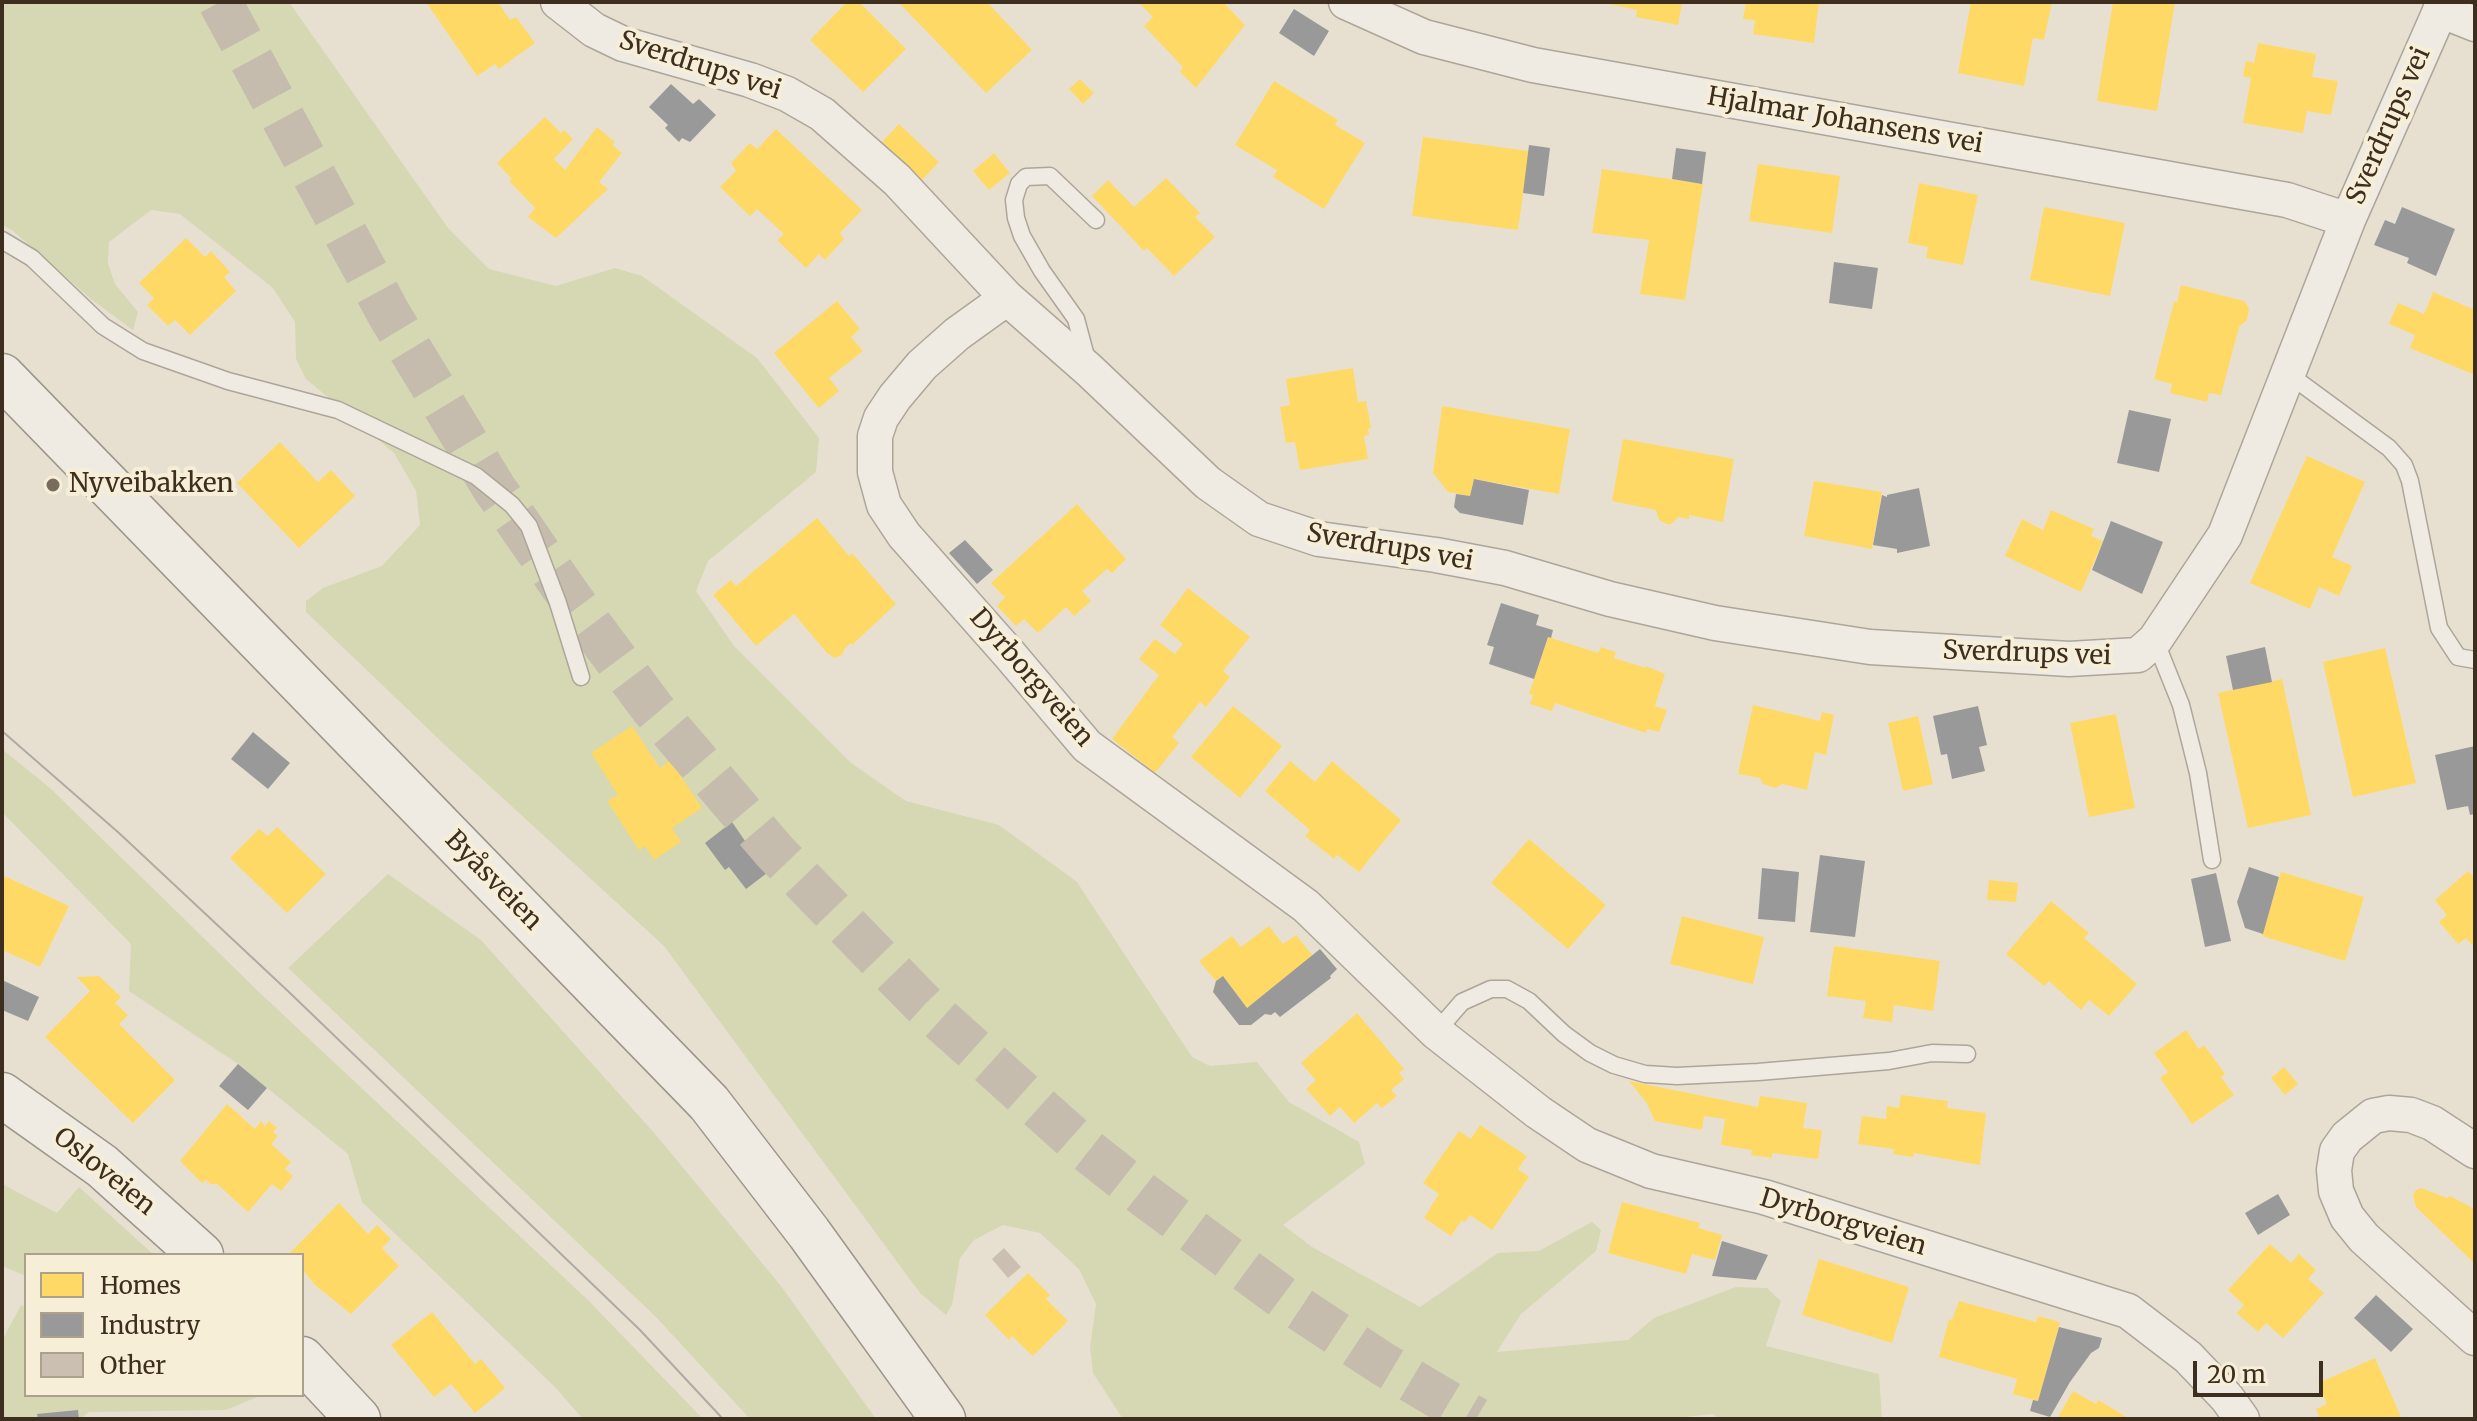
<!DOCTYPE html>
<html>
<head>
<meta charset="utf-8">
<style>
	body { margin:0 }
	#map { position:relative; width:2477px; height:1421px; overflow:hidden; background:#e7e0d1; font-family:Merriweather,serif }
	canvas { display:block }
	.frame { position:absolute; inset:0; border:4px solid #3d2e20; pointer-events:none }
	.legend { position:absolute; left:24px; top:1253px; width:280px; height:144px; box-sizing:border-box; background:#f7eed8; border:2px solid #ada18e; margin:0; padding:10px 14px; list-style:none; font-size:24px; color:#3d2e20 }
	.legend li { display:flex; align-items:center; gap:16px; height:40px }
	.legend b { width:40px; border:2px solid #ada18e }
	.scale { position:absolute; left:2193px; top:1361px; width:130px; height:36px; box-sizing:border-box; border:4px solid #3d2e20; border-top:0; padding-left:10px; font-size:24px; line-height:28px; white-space:nowrap; color:#3d2e20; -webkit-text-stroke:6px #f7eed8; paint-order:stroke }
</style>
</head>
<body>
<div id="map">
<canvas width="2477" height="1421"></canvas>
<div class="frame"></div>
<ul class="legend">
<li><b style="height:22px;background:#ffd966"></b>Homes</li>
<li><b style="height:22px;background:#999"></b>Industry</li>
<li><b style="height:22px;background:#cbbfb2"></b>Other</li>
</ul>
<div class="scale">20 m</div>
</div>
<script>
const c = document.querySelector('canvas').getContext('2d');
c.lineJoin = 'round';
function paint(path, color) { c.fillStyle = color; c.fill(path, 'evenodd'); }
const shape = rows => new Path2D(rows.map(r => 'M' + r).join(''));
function trace(path, color, width, dash) { c.strokeStyle = color; c.lineWidth = width; c.lineCap = dash ? 'butt' : 'round'; c.setLineDash(dash || []); c.stroke(path); }
function write(font, color, halo, rows, align = 'center') {
  c.font = font + ' Merriweather,serif'; c.lineWidth = 8; c.setLineDash([]); c.textBaseline = 'middle'; c.strokeStyle = halo; c.fillStyle = color; for (const [text, x, y, turn = 0] of rows) {
    c.save(); c.translate(x, y); c.rotate((+turn || 0) * Math.PI / 180); c.textAlign = isNaN(turn) ? turn : align; if (halo) c.strokeText(text, 0, 0); c.fillText(text, 0, 0); c.restore();
  }
}
paint(shape([
	[2,2,289,2,448,228,489,269,556,286,615,268,642,276,757,358,819,438,816,472,708,561,696,591,734,646,851,763,906,801,999,825,1077,882,1192,1057,1210,1066,1257,1062,1289,1102,1359,1142,1365,1164,1283,1225,1312,1247,1420,1307,1498,1253,1539,1251,1592,1222,1601,1230,1596,1251,1521,1314,1497,1352,1628,1340,1654,1318,1736,1287,1767,1288,1781,1301,1766,1346,1879,1374,1882,1419,1719,1419,1713,1414,1666,1419,1123,1419,1093,1373,1090,1347,1096,1304,1079,1269,1040,1233,1003,1225,974,1240,960,1258,952,1305,946,1315,920,1293,664,946,446,746,306,612,306,601,323,588,382,566,420,525,416,491,394,453,306,379,296,359,295,322,273,288,180,214,151,210,109,242,108,264,115,284,138,312,133,330,91,299,12,230,2,225],
	[2,749,50,788,260,993,588,1300,703,1419,583,1419,555,1387,362,1202,348,1154,238,1064,129,991,131,944,2,812],
	[388,874,481,940,656,1135,781,1286,876,1419,750,1419,655,1316,288,968],
	[2,1184,57,1213,79,1187,154,1255,26,1255,26,1276,2,1266],
	[21,1305,26,1307,26,1395,262,1395,226,1410,89,1412,80,1419,2,1419,2,1341]
]), '#d6d7b3');
paint(shape([
	[426,2,498,2,510,20,516,17,535,43,499,69,495,64,477,76],
	[847,2,859,2,906,49,863,92,810,40],
	[898,2,987,2,1032,50,986,93],
	[1138,2,1223,2,1245,25,1196,88,1180,72,1183,67,1144,26,1153,17],
	[1600,2,1677,2,1682,3,1678,25,1636,17,1637,10],
	[1746,2,1819,2,1814,43,1753,34,1755,20,1743,19],
	[1971,2,2052,2,2044,40,2033,38,2024,86,1958,73],
	[2113,2,2175,2,2157,111,2097,101],
	[2258,43,2316,54,2312,77,2338,81,2331,115,2307,111,2303,133,2243,123,2251,78,2243,76,2246,61,2254,63],
	[1080,79,1094,93,1083,104,1069,89],
	[1274,81,1338,120,1335,125,1365,143,1324,209,1273,177,1277,170,1235,145],
	[545,117,561,133,564,130,573,139,554,159,565,170,597,127,615,142,612,145,622,153,599,182,608,189,556,238,528,217,535,208,509,181,512,179,497,163],
	[899,124,939,162,922,180,882,142],
	[776,129,862,210,840,233,844,239,825,260,819,254,806,268,777,240,784,234,757,209,750,216,720,187,736,171,731,163,750,143,757,149],
	[1423,137,1529,151,1518,230,1412,216],
	[994,153,1010,173,989,190,973,171],
	[1758,164,1840,176,1832,233,1749,221],
	[1602,169,1703,184,1685,300,1640,294,1649,240,1592,233],
	[1166,178,1200,213,1195,217,1215,237,1174,276,1147,248,1144,251,1092,196,1108,180,1134,207],
	[1919,183,1978,195,1963,265,1926,258,1928,247,1908,243],
	[2044,207,2125,223,2110,296,2030,280],
	[186,238,205,257,211,251,230,272,224,277,236,291,190,335,175,320,168,326,147,305,154,298,139,283],
	[2181,285,2244,301,2249,308,2247,320,2239,327,2221,395,2209,393,2207,402,2170,393,2172,384,2154,379,2174,302,2177,302],
	[2433,292,2475,310,2475,375,2410,348,2415,335,2389,324,2398,303,2424,314],
	[837,301,860,329,851,337,863,351,829,378,839,391,819,408,774,353],
	[1353,368,1358,402,1366,401,1371,428,1368,429,1369,435,1364,436,1368,459,1300,470,1295,442,1286,443,1280,407,1290,405,1286,379],
	[1442,406,1570,429,1559,494,1474,479,1470,496,1448,492,1433,473],
	[1623,439,1734,459,1723,522,1689,515,1689,519,1678,517,1671,524,1667,524,1659,520,1656,510,1612,501],
	[280,442,318,482,331,470,355,496,299,548,237,483],
	[2307,456,2365,482,2332,557,2352,566,2339,596,2319,587,2310,609,2250,583],
	[1814,481,1882,492,1872,549,1804,536],
	[1077,504,1126,559,1112,573,1107,569,1082,591,1091,601,1074,616,1066,607,1038,633,1024,619,1016,626,997,606,1005,597,991,583],
	[2051,510,2094,529,2091,536,2103,541,2081,592,2005,556,2022,519,2043,530],
	[817,518,849,556,852,553,896,604,852,645,851,643,845,648,842,655,835,658,827,653,794,614,756,646,713,595,731,580,736,586],
	[1188,588,1250,637,1223,671,1230,677,1206,707,1200,702,1172,737,1179,743,1155,773,1112,739,1159,675,1139,659,1155,639,1175,654,1183,644,1160,625],
	[1548,637,1598,653,1601,647,1616,652,1614,658,1646,668,1646,666,1665,674,1655,706,1667,710,1659,732,1647,729,1646,733,1555,703,1552,711,1530,704,1533,695,1529,694],
	[2385,648,2416,783,2353,797,2323,662],
	[2282,679,2311,815,2248,828,2218,693],
	[1753,705,1820,721,1822,712,1834,715,1826,755,1815,752,1807,790,1782,784,1776,788,1763,784,1760,778,1738,774],
	[1233,706,1282,746,1240,798,1191,757],
	[2116,714,2135,808,2089,817,2070,723],
	[1918,716,1933,784,1903,791,1888,723],
	[632,726,660,768,670,760,702,808,672,828,681,842,654,860,645,846,639,850,607,801,618,795,591,753],
	[1290,761,1315,782,1332,761,1401,820,1359,872,1337,855,1334,859,1305,836,1310,830,1265,791],
	[277,827,326,874,287,913,230,858,259,829,268,836],
	[1529,839,1606,905,1568,949,1491,883],
	[2468,871,2475,878,2475,948,2466,938,2458,944,2439,922,2447,915,2435,900],
	[2281,872,2364,897,2345,961,2262,936],
	[2,875,69,906,40,967,2,950],
	[1989,880,2018,883,2016,902,1987,900],
	[2051,901,2089,933,2084,938,2137,984,2109,1016,2089,1000,2081,1010,2049,981,2044,986,2006,954],
	[1682,916,1764,937,1753,984,1670,964],
	[1269,926,1283,944,1296,935,1313,956,1247,1008,1223,976,1216,981,1199,961,1232,936,1241,947],
	[1834,946,1940,961,1933,1011,1894,1005,1892,1022,1863,1018,1866,1001,1827,996],
	[99,976,121,997,115,1003,128,1015,119,1024,175,1080,133,1123,45,1037,90,991,77,977],
	[1357,1013,1404,1069,1399,1073,1404,1079,1391,1090,1397,1096,1382,1108,1377,1103,1354,1123,1340,1107,1330,1116,1306,1089,1316,1080,1301,1063],
	[2186,1030,2199,1049,2204,1045,2225,1074,2221,1077,2234,1095,2192,1124,2160,1078,2168,1072,2154,1053],
	[2284,1067,2298,1084,2285,1095,2271,1078],
	[1629,1081,1758,1107,1760,1096,1807,1103,1803,1128,1822,1130,1818,1159,1772,1153,1772,1158,1751,1155,1752,1150,1721,1145,1725,1119,1704,1116,1702,1130,1655,1121,1646,1102],
	[1901,1095,1948,1101,1947,1108,1986,1113,1980,1165,1914,1153,1913,1157,1893,1154,1894,1149,1858,1144,1862,1116,1886,1119,1887,1106,1899,1108],
	[227,1104,255,1129,261,1121,265,1126,269,1121,277,1128,273,1132,278,1136,271,1144,291,1162,285,1169,293,1176,281,1191,272,1184,248,1212,217,1184,210,1184,206,1180,202,1183,180,1161],
	[1480,1125,1527,1156,1518,1169,1529,1177,1492,1230,1470,1215,1465,1222,1462,1220,1451,1236,1424,1218,1439,1194,1423,1183,1459,1131,1471,1139],
	[2421,1188,2447,1198,2450,1196,2475,1209,2475,1264,2416,1207,2413,1195,2416,1190],
	[1622,1202,1700,1223,1698,1228,1722,1235,1715,1260,1692,1254,1686,1274,1608,1253],
	[339,1203,368,1234,377,1225,391,1239,382,1248,399,1266,351,1314,315,1285,302,1269,302,1255,288,1255],
	[2270,1244,2291,1263,2299,1254,2316,1270,2308,1279,2324,1293,2283,1338,2266,1323,2258,1332,2237,1313,2244,1305,2228,1290],
	[1819,1259,1909,1287,1892,1343,1802,1315],
	[1028,1273,1050,1295,1046,1299,1068,1321,1033,1356,1012,1336,1009,1340,985,1315],
	[1959,1301,2036,1322,2038,1316,2060,1322,2038,1401,2013,1394,2017,1379,1939,1357,1949,1319,1952,1320],
	[432,1312,475,1364,481,1359,505,1388,475,1413,451,1384,434,1397,391,1345],
	[2375,1358,2402,1419,2320,1419,2316,1409,2327,1404,2318,1383],
	[2073,1391,2096,1404,2098,1400,2130,1419,2057,1419]
]), '#ffd966');
paint(shape([
	[1294,9,1329,31,1314,56,1279,33],
	[671,84,693,104,699,99,716,115,690,142,682,138,679,142,665,128,668,125,649,107],
	[1529,145,1550,148,1544,196,1523,193],
	[1676,148,1706,152,1702,184,1672,179],
	[2402,207,2455,229,2436,276,2407,263,2409,258,2374,245,2385,220,2395,224],
	[1834,262,1878,268,1872,309,1829,303],
	[2129,410,2171,419,2159,472,2117,463],
	[1474,479,1529,490,1523,525,1460,513,1454,507,1456,494,1470,496],
	[1919,488,1930,546,1897,553,1897,549,1873,545,1882,495,1887,497,1887,495],
	[2111,521,2163,542,2142,594,2092,570],
	[965,540,993,570,977,584,949,553],
	[1501,603,1539,615,1536,625,1553,630,1551,638,1548,637,1534,679,1489,664,1494,647,1487,645],
	[2265,647,2272,682,2233,690,2226,656],
	[1978,706,1987,745,1979,747,1985,771,1952,779,1947,754,1941,755,1933,716],
	[253,732,290,763,268,789,231,759],
	[2475,746,2475,814,2470,815,2468,806,2447,810,2435,755],
	[732,822,767,873,746,889,729,867,725,870,705,843],
	[1820,855,1865,861,1855,937,1810,932],
	[2249,867,2279,877,2263,934,2245,928,2237,902],
	[1762,868,1799,872,1795,922,1758,919],
	[2216,873,2231,941,2205,947,2191,879],
	[1320,949,1337,969,1330,976,1331,978,1280,1017,1275,1012,1271,1015,1265,1014,1251,1025,1239,1025,1213,992,1216,981,1223,976,1247,1008],
	[2,980,39,997,28,1021,2,1010],
	[238,1064,267,1088,248,1110,219,1086],
	[2278,1194,2290,1215,2258,1235,2245,1213],
	[1722,1241,1768,1255,1756,1280,1712,1276],
	[2376,1295,2413,1329,2391,1352,2354,1318],
	[2059,1327,2102,1338,2099,1348,2091,1353,2070,1382,2050,1417,2030,1411,2033,1400,2038,1401],
	[78,1410,79,1419,38,1419,37,1414]
]), '#999');
paint(shape([
	[1004,1248,1021,1267,1008,1278,992,1259]
]), '#cbbfb2');
trace(shape([
	[220,2,390,316,494,488,571,599,653,709,775,852,924,1005,1084,1148,1145,1196,1286,1300,1383,1364,1476,1419]
]), '#c5bcae', 44, [44, 22]);
const lane = shape([
	[2,240,32,258,103,326,143,351,228,381,338,410,476,476,512,505,529,526,558,603,581,677],
	[1087,360,1076,319,1042,271,1022,236,1016,218,1014,200,1019,184,1026,177,1050,176,1096,220],
	[2287,373,2389,448,2404,465,2410,481,2439,628,2458,657,2475,660],
	[2155,640,2181,705,2198,773,2212,860],
	[1436,1032,1462,1002,1491,989,1507,989,1529,1001,1564,1034,1590,1053,1614,1065,1645,1074,1677,1076,1758,1072,1889,1061,1932,1053,1967,1054]
]);
const street = shape([
	[558,2,594,30,623,44,750,80,787,94,822,114,897,180,1007,298,1089,370,1208,483,1259,519,1319,539,1436,555,1505,568,1610,599,1715,623,1870,647,2069,659,2138,655,2155,640,2225,535,2348,220,2444,2],
	[1346,2,1424,37,1533,65,2287,200,2348,220],
	[2440,10,2475,24],
	[1007,298,957,334,922,365,895,397,881,418,875,436,875,472,884,505,904,535,1010,655,1087,746,1306,906,1436,1032,1538,1112,1587,1145,1651,1171,1764,1197,2128,1311,2188,1357,2227,1398,2242,1419],
	[2475,1151,2432,1123,2411,1115,2389,1113,2373,1116,2347,1137,2337,1151,2334,1170,2336,1191,2347,1217,2364,1238,2475,1338]
]);
const secondary = shape([
	[2,376,709,1103,809,1233,943,1419],
	[2,1095,102,1166,201,1255],
	[302,1359,358,1419]
]);
trace(lane, '#ada599', 19);
trace(street, '#ada599', 37);
trace(secondary, '#9c958a', 47);
trace(lane, '#efebe3', 16);
trace(street, '#efebe3', 34);
trace(secondary, '#efebe3', 44);
trace(shape([
	[2,731,119,833,290,993,640,1330,723,1419]
]), '#afaaa2', 2);
for (const [x, y, r, color] of [
	[53,485,8,"#786c5e"]
]) { const dot = new Path2D(); dot.arc(x, y, r, 0, 2 * Math.PI); c.fillStyle = color; c.fill(dot); trace(dot, '#f7eed8', 3); }
write('26px', '#3d2e20', '#f7eed8', [
	["Sverdrups vei",700,66,18],
	["Hjalmar Johansens vei",1845,121,10],
	["Sverdrups vei",2389,126,-66],
	["Sverdrups vei",1390,548,10],
	["Sverdrups vei",2027,654,2],
	["Dyrborgveien",1031,678,49],
	["Byåsveien",493,881,46],
	["Osloveien",104,1172,39],
	["Dyrborgveien",1843,1223,17]
]);
write('26px', '#3d2e20', '#f7eed8', [
	["Nyveibakken",69,485]
], 'left');
</script>
</body>
</html>
